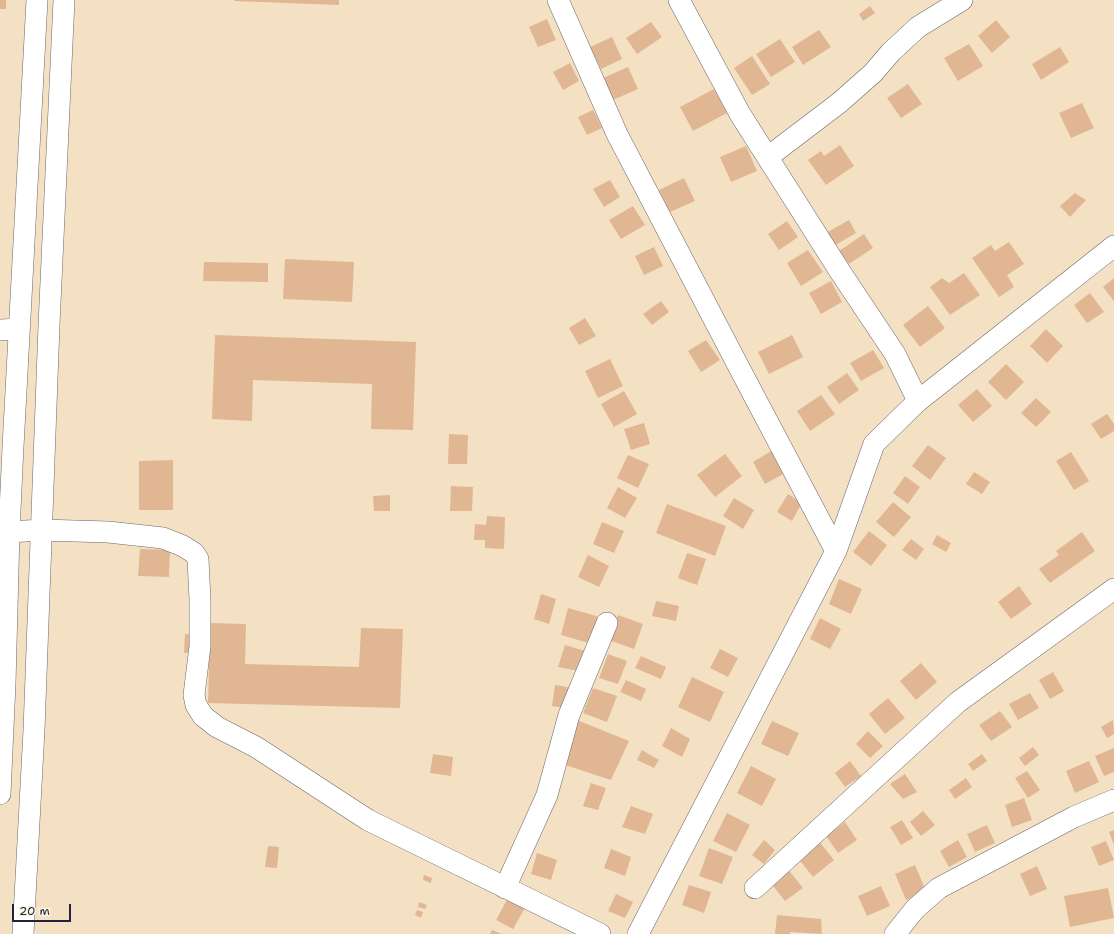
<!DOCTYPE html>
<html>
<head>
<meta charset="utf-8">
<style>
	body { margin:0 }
	#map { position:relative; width:1114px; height:934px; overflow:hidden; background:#f4e1c4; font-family:"Shantell Sans",sans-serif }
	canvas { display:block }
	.scale { position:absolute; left:12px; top:904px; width:59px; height:18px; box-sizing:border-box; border:2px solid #22223b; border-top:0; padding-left:5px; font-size:12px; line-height:14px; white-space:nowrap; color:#22223b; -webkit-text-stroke:3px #fcf5e5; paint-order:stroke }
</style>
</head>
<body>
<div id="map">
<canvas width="1114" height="934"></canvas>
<div class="scale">20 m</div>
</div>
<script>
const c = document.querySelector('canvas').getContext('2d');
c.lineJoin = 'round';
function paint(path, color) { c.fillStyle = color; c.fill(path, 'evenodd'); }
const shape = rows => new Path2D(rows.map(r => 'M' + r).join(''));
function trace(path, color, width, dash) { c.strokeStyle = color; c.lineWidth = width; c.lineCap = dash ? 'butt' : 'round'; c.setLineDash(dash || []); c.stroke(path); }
paint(shape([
	[0,0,6,0,6,9,0,9],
	[234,0,339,0,339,5,234,1],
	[870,6,875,13,863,21,859,14],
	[547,19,556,40,538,47,529,27],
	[996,20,1010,37,992,53,978,36],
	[651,22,662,37,637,54,626,38],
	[819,30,831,47,803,65,792,47],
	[612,37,622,59,601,69,590,47],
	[780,39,795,62,771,77,756,54],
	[969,44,983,66,958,81,944,58],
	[1060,47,1069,62,1041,80,1032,64],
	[752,56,770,84,752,95,734,68],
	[570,63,579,81,563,90,553,72],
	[628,67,638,89,613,100,603,78],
	[908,84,922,104,901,118,887,98],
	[714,89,727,113,693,131,680,107],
	[1082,103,1094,128,1071,138,1059,113],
	[593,110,602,128,587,135,578,117],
	[840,145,854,166,826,185,808,160,821,151,824,156],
	[746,146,757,171,731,182,720,157],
	[684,178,695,201,670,212,659,190],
	[610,180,620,197,604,207,593,189],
	[1075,193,1086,200,1070,217,1060,206],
	[633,206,645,225,621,239,609,220],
	[849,220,856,233,834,246,826,233],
	[787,221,798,237,779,250,768,234],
	[864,234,873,248,849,264,839,251],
	[1009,242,1024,264,1007,275,1014,287,999,297,972,258,991,245,995,251],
	[654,247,663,266,644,275,635,256],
	[808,250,823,272,801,286,787,263],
	[285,259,354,262,352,302,283,299],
	[204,262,268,263,268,282,203,281],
	[964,273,980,295,950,315,930,287,942,278,949,283],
	[1114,278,1114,301,1103,287],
	[831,281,842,302,821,314,809,293],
	[1090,293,1104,312,1087,323,1074,305],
	[661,301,669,312,652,325,643,314],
	[928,306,945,328,920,347,903,325],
	[585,318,596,336,579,345,569,328],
	[1046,329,1063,346,1047,363,1030,346],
	[215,335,416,342,413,430,371,429,372,384,253,380,252,421,212,419],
	[792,335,803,357,769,374,758,352],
	[706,340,720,360,701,372,688,351],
	[873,350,884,368,861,381,850,363],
	[610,359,623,386,598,398,585,371],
	[1006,364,1024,382,1006,400,988,382],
	[847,373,859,390,839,404,827,387],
	[977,389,992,406,973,422,958,405],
	[624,391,637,414,614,427,601,404],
	[821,395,835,414,810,431,797,411],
	[1036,398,1051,412,1036,427,1021,413],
	[1107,414,1114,424,1114,431,1101,439,1091,424],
	[644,423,650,444,631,450,624,429],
	[449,434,468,435,467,464,448,464],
	[928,445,946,458,930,480,912,466],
	[773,450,785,473,765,484,753,462],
	[1071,452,1089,481,1074,490,1056,461],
	[725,454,742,476,715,497,697,475],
	[628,455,649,464,638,488,617,478],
	[173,460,173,510,139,510,139,461],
	[974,472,990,482,982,494,966,484],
	[905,476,920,487,908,504,893,493],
	[451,486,473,487,472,511,450,511],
	[618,487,637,498,625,518,607,508],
	[788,494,802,503,792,521,777,512],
	[390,495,390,511,374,511,373,496],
	[734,498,754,510,743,529,723,516],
	[893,502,911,517,894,537,876,522],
	[667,504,726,526,715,556,656,533],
	[487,516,505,517,504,549,485,548,485,540,474,540,475,524,486,525],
	[602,522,624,531,614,553,593,544],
	[869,531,887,545,871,566,853,552],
	[1082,532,1095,551,1050,583,1039,569,1059,555,1056,551],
	[937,535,951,543,946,552,932,544],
	[911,539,924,549,916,560,902,550],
	[140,549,170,550,169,577,138,576],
	[687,553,706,559,697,585,678,578],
	[588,555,609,566,599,587,578,577],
	[839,579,862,589,851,614,829,604],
	[1019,586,1032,604,1011,619,998,602],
	[541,594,556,599,549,624,534,619],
	[656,601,679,606,676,621,652,616],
	[568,608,600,617,592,644,561,635],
	[618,615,643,624,634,649,609,640],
	[820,618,841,629,830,649,810,639],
	[210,623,246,624,245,664,359,667,361,628,403,629,400,708,208,703],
	[185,634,198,635,196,653,184,653],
	[565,645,589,652,583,672,558,667],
	[720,649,738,658,728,677,710,668],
	[608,654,627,661,618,684,599,678],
	[641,656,666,667,661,679,635,668],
	[921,663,937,682,916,700,900,681],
	[1053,672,1064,691,1050,699,1039,680],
	[692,677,724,692,710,722,678,707],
	[626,680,646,689,641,701,620,692],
	[555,685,573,688,570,709,552,706],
	[593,688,617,696,607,722,583,713],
	[1030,693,1039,708,1018,720,1009,704],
	[888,698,905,718,885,734,869,714],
	[1000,711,1012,727,991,741,979,725],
	[577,720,629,741,611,780,559,763],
	[1113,720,1114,734,1107,738,1101,727],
	[772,721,799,733,788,756,761,744],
	[671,728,690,739,682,757,662,746],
	[868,731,883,746,870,758,856,744],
	[1033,747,1039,755,1025,766,1019,758],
	[1114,748,1114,772,1104,776,1095,756],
	[642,750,659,760,654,768,637,760],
	[433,754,453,757,451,776,430,773],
	[982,754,987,761,973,771,968,764],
	[850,761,861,776,845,787,835,773],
	[1089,761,1099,782,1075,793,1066,771],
	[751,766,776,779,762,806,737,793],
	[1027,771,1040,790,1028,798,1015,778],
	[905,774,917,792,903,799,890,784],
	[966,778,972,787,955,799,949,790],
	[591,783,606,788,598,810,583,806],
	[1024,798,1032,820,1012,827,1005,805],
	[631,806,653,814,645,834,622,827],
	[923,811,935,825,921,836,910,822],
	[727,813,750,825,736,852,713,841],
	[902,820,913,838,901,845,890,827],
	[845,822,857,840,838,853,826,836],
	[987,825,995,843,975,852,967,834],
	[1114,830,1114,845,1109,832],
	[764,840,775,850,764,864,752,855],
	[818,840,834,860,813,877,797,857],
	[958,840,967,857,949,867,940,851],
	[1106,841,1114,860,1099,866,1091,847],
	[268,846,279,847,277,868,265,867],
	[709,848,733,857,722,884,699,876],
	[611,849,631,857,625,876,604,868],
	[537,853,557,860,551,880,531,874],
	[915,865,926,891,906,900,895,874],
	[1037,866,1047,889,1030,896,1020,874],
	[787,868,803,888,785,901,770,882],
	[424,875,432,878,431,883,423,880],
	[689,885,711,892,704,913,682,905],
	[881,886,890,906,867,916,858,896],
	[1108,888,1114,918,1070,927,1064,896],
	[616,894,633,902,625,918,608,911],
	[509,896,526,906,513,929,496,920],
	[419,902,427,905,425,909,418,907],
	[417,910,423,912,421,918,415,915],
	[777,915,821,919,822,934,790,932,790,934,775,934],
	[492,930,502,934,490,934]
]), '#e0b792');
const minor = shape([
	[558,0,617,134,743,375,836,551],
	[679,0,740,114,841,273,895,354,918,401],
	[768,157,839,103,873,73,891,52,918,27,962,0],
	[0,330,19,329],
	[9,532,42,530,108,532,163,538,183,546,194,553,198,559,200,600,200,646,194,695,196,705,203,716,217,727,256,747,368,820,600,934],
	[0,794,5,684,9,532,13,447,37,0],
	[505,888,547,795,569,715,607,623],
	[755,888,958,702,1114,589],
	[23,934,34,730,49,325,64,0],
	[638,934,836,551,874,444,918,401,1114,246],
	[895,934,915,909,939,888,1074,817,1114,800]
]);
trace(minor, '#6c656b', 22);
trace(minor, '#fff', 21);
</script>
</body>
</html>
